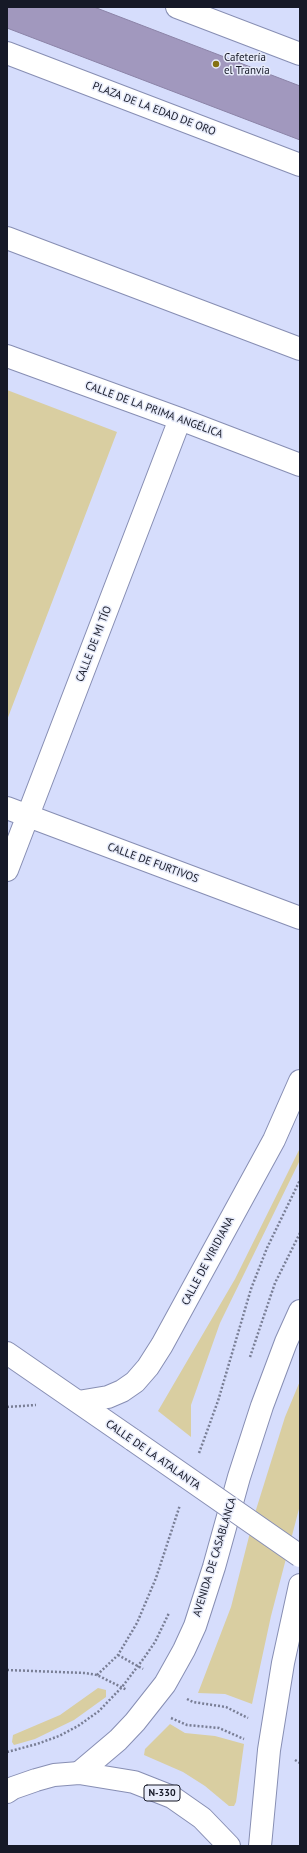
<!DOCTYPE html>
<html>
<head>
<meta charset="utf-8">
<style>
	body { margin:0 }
	#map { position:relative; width:307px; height:1853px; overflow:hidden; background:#d6ddfc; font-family:"PT Sans",sans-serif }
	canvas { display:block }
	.frame { position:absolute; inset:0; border:8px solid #161927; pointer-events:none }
</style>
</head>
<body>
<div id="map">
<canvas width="307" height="1853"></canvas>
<div class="frame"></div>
</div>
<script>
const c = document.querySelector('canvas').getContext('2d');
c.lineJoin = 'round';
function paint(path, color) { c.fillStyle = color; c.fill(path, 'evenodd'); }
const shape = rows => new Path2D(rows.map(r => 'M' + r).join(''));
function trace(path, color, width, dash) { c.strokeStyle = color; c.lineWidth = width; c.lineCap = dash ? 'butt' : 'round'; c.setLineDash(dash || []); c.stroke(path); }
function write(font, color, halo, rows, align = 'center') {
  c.font = font + ' "PT Sans",sans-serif'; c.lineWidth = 3; c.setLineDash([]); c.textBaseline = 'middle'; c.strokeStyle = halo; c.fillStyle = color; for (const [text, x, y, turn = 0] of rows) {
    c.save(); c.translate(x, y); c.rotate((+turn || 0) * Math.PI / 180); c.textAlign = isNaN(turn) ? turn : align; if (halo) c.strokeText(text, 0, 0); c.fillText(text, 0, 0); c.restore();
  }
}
paint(shape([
	[7,390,117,432,7,720],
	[300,1148,300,1160,220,1323,191,1405,191,1437,158,1411,235,1279],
	[300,1381,300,1505,271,1616,252,1704,225,1694,198,1693,231,1607,255,1513,285,1417],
	[98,1688,106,1690,106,1697,74,1720,35,1739,14,1745,12,1742,13,1735,60,1715],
	[170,1724,185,1733,215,1736,244,1744,236,1802,234,1806,229,1806,205,1786,183,1772,144,1755,145,1749]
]), '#d9cea1');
const building = shape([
	[7,7,94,7,300,86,300,140,7,28,7,7]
]);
paint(building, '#a198be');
trace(building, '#8b83a7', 1);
const street = shape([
	[177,7,300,54],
	[7,53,300,165],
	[7,238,300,349],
	[7,356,180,419,300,465],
	[7,808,300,918],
	[7,870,180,419],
	[7,1353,133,1440],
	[78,1402,108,1397,122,1391,135,1382,148,1367,162,1345,274,1140,300,1081]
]);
const secondary = shape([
	[79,1773,118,1740,135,1722,165,1684,184,1650,195,1626,214,1567,239,1477,262,1406,286,1342,300,1311],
	[260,1846,269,1750,283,1663,300,1585]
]);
const highway = shape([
	[7,1792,13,1788,36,1780,54,1775,79,1773,134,1782,172,1797,202,1818,229,1846]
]);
trace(street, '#878eb3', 24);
trace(secondary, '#878eb3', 24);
trace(highway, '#878eb3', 24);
trace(shape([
	[250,1357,275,1283,300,1233],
	[7,1407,36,1405],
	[199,1453,218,1401,251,1289,267,1248,300,1180],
	[118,1655,143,1669],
	[7,1670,85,1673,97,1675,127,1690],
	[97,1675,118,1655,137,1623,156,1578,180,1505],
	[187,1699,193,1702,226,1707,248,1718],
	[171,1718,187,1725,219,1728,244,1739],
	[7,1752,37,1744,59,1736,78,1726,99,1711,122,1687,144,1658,155,1642,169,1613],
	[295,1760,300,1763]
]), '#797e95', 2.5, [2, 2]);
trace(street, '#fff', 22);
trace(secondary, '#fff', 22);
trace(highway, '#fff', 22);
const streetBridge = shape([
	[133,1440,300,1556]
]);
trace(streetBridge, '#878eb3', 24, []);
trace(streetBridge, '#fff', 22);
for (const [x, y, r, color] of [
	[216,64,4,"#857111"]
]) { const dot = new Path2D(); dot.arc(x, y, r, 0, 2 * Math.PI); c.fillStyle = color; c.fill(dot); trace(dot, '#e7ebfa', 1.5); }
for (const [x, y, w] of [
	[162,1793,36]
]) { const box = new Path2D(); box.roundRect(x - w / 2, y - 8, w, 16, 3); c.fillStyle = '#e7ebfa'; c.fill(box); trace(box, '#161927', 1); }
write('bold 10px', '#161927', null, [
	["N-330",162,1793]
]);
write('11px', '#161927', '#e7ebfa', [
	["Cafetería",224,58],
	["el Tranvía",224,71]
], 'left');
write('11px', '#161927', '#e7ebfa', [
	["PLAZA DE LA EDAD DE ORO",154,109,21],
	["CALLE DE LA PRIMA ANGÉLICA",154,410,20],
	["CALLE DE MI TÍO",94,644,-69],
	["CALLE DE FURTIVOS",153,863,20],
	["CALLE DE VIRIDIANA",208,1261,-62],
	["CALLE DE LA ATALANTA",153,1455,35],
	["AVENIDA DE CASABLANCA",215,1557,-73]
]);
</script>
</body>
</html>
